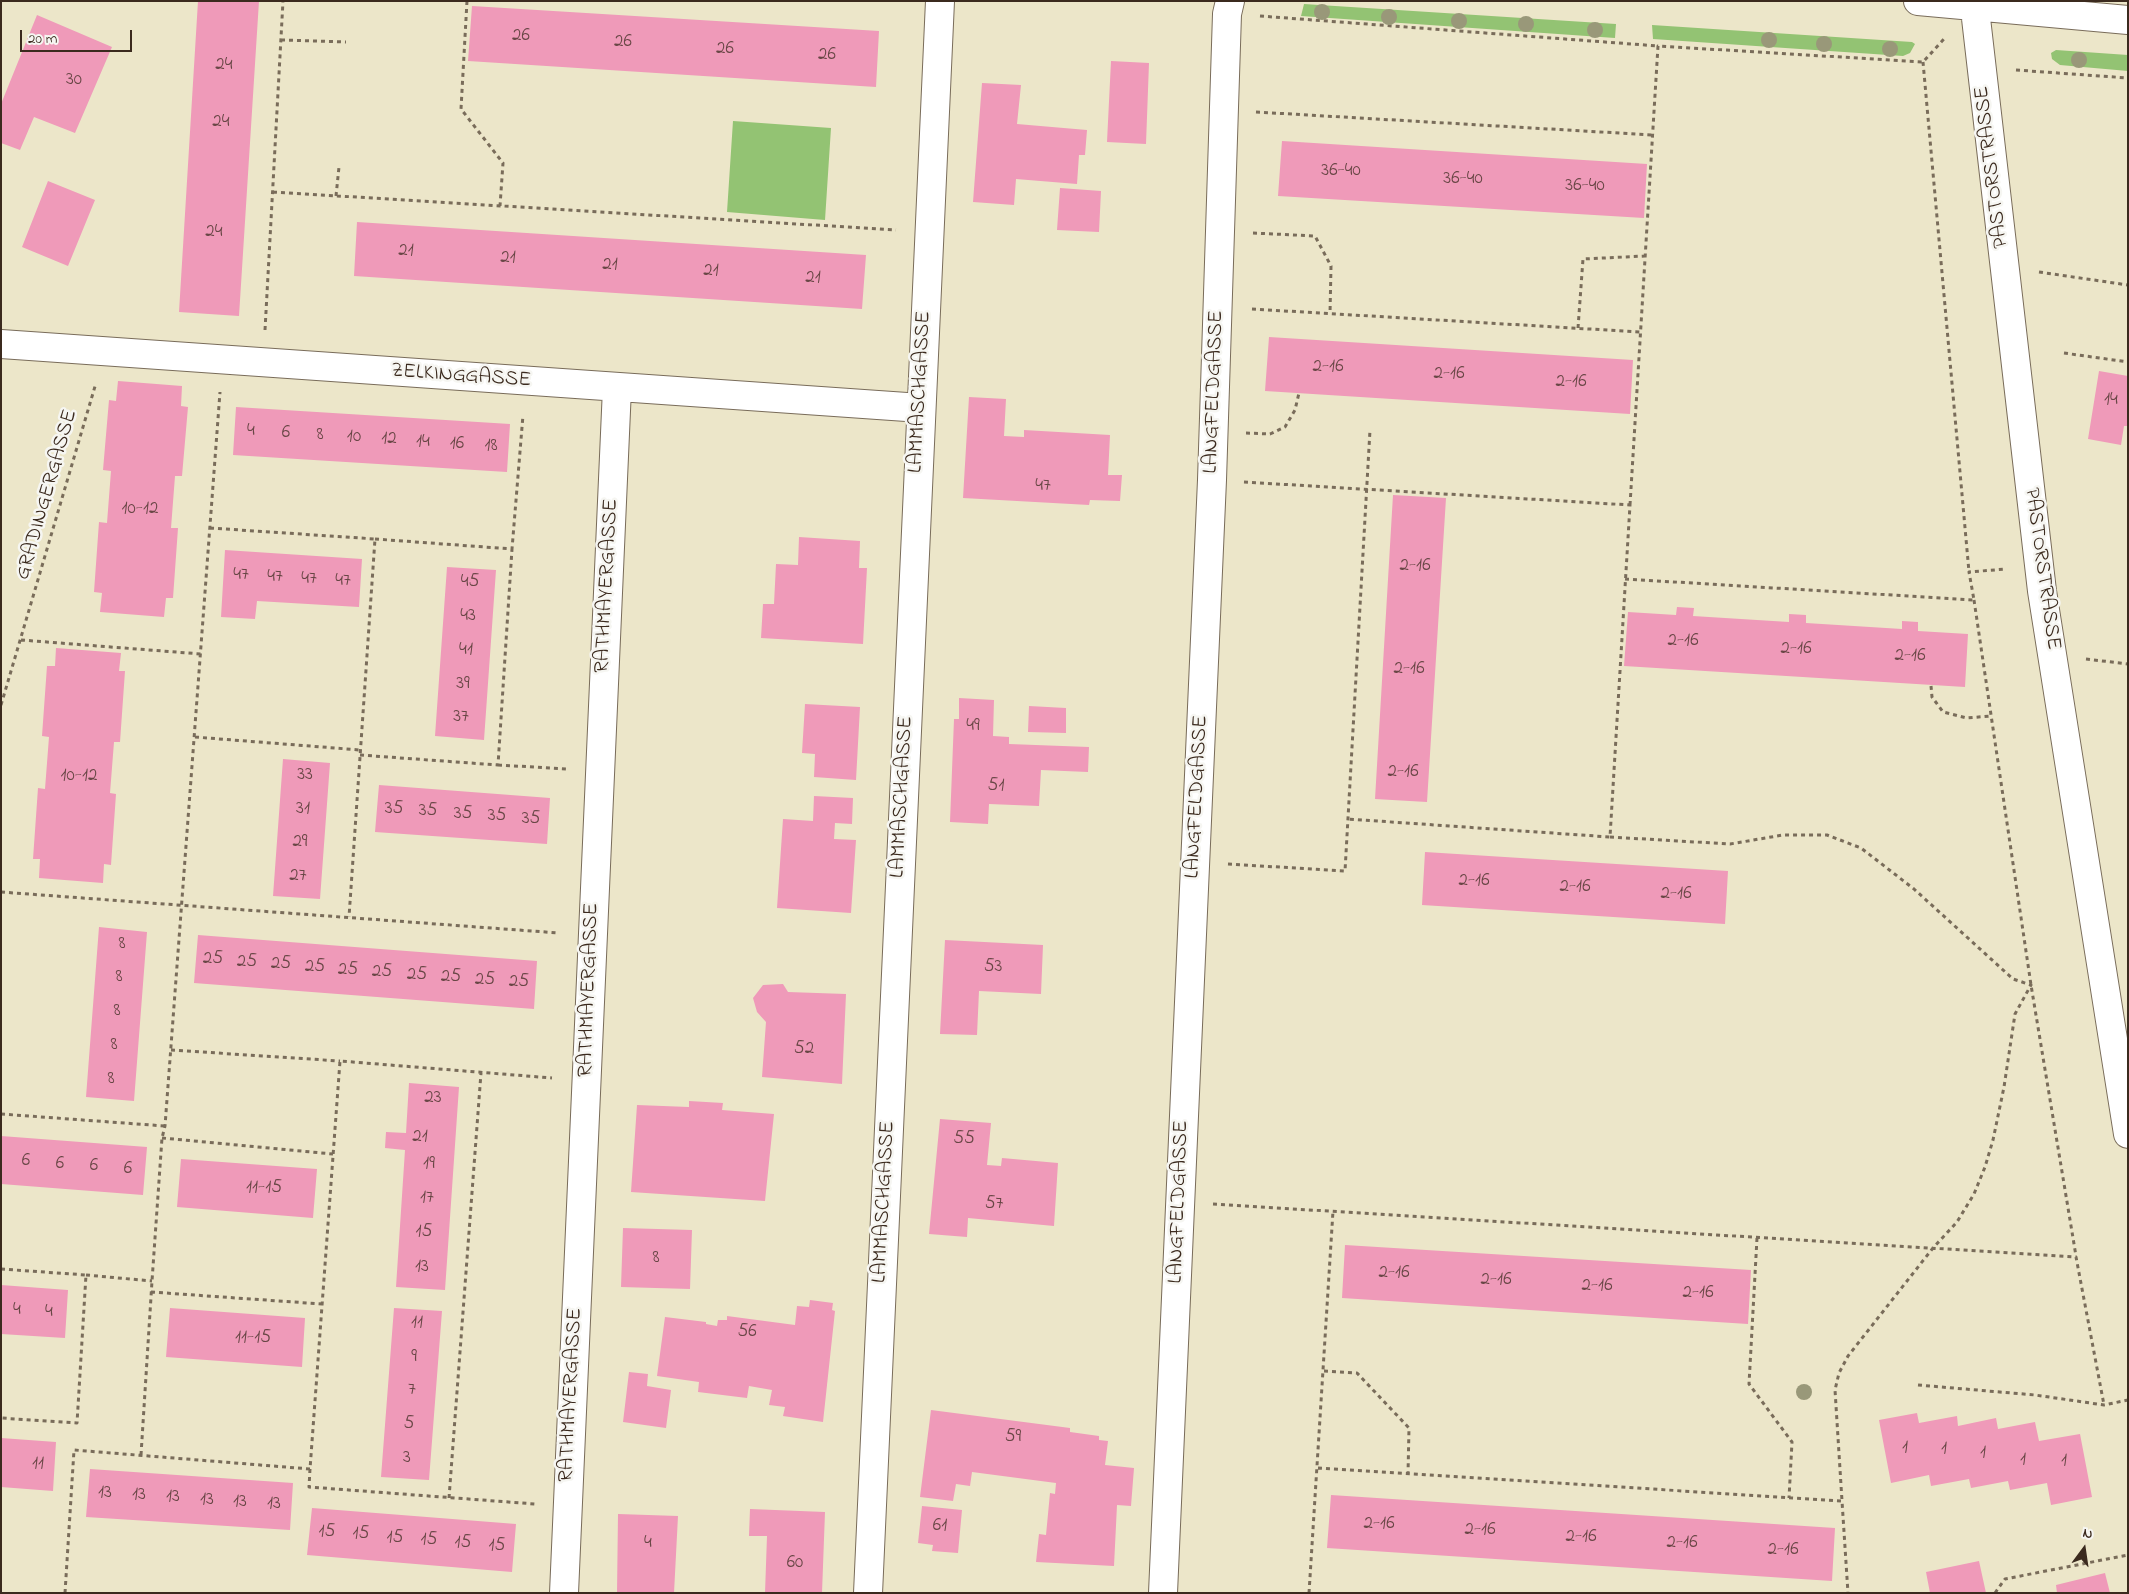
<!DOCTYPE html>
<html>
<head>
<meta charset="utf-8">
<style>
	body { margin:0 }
	#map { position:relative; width:2129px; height:1594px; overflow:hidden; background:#ece6c9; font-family:"Indie Flower",sans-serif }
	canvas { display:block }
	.frame { position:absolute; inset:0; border:2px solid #3b2a1e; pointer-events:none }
	.north { position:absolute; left:2059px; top:1524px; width:50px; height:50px; -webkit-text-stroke:4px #f6f6f2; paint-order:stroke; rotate:14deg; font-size:14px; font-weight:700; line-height:20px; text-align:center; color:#3b2a1e }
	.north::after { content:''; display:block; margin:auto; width:18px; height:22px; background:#3b2a1e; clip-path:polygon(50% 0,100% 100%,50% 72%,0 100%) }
	.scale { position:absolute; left:20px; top:30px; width:112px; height:22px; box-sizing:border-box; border:2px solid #3b2a1e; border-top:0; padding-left:6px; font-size:15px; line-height:18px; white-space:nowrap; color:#3b2a1e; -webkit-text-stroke:4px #f6f6f2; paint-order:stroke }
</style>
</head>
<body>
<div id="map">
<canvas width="2129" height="1594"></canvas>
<div class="frame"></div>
<div class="north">N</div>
<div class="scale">20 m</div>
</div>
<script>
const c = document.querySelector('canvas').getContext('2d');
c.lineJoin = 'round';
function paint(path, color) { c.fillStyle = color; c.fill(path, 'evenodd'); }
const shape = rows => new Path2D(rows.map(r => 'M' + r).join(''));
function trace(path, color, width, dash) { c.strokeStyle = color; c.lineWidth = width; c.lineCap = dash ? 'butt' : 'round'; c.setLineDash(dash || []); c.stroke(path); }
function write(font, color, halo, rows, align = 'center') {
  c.font = font + ' "Indie Flower",sans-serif'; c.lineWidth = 5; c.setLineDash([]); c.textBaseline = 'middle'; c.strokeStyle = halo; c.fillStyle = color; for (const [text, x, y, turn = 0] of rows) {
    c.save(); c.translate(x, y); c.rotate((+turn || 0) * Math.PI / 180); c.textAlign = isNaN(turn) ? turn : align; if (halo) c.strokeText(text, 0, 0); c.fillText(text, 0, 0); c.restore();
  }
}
paint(shape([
	[1304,4,1616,24,1615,38,1301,16],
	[1652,25,1912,42,1915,44,1910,53,1903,56,1653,39],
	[2056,50,2128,55,2128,71,2060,65,2052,59,2051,53],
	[733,121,831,128,825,220,727,212]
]), '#93c373');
paint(shape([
	[198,1,259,1,239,316,179,312],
	[472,6,879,31,876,87,468,61],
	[37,15,112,47,75,133,34,117,20,150,1,143,1,104],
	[1111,61,1149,63,1146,144,1107,142],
	[982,83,1021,85,1017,124,1087,130,1085,155,1079,155,1077,184,1016,179,1014,205,973,202],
	[1282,141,1647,164,1644,218,1278,196],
	[48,181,95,200,68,266,22,247],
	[1060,188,1101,191,1099,232,1057,230],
	[357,222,866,255,862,309,354,276],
	[1269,337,1633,360,1630,414,1265,391],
	[2099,371,2128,376,2128,426,2124,426,2121,445,2088,439],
	[118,381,182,386,181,406,188,407,182,476,175,476,171,528,178,528,173,598,166,598,164,617,100,612,102,593,94,592,99,522,107,523,111,471,103,470,109,400,116,401],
	[969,397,1006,399,1004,436,1024,437,1024,430,1110,435,1108,475,1122,475,1120,501,1090,500,1089,505,963,498],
	[236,407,510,424,507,472,233,455],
	[1393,495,1446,498,1427,802,1375,799],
	[799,537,860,541,859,568,867,568,863,644,761,638,763,604,774,604,776,564,798,565],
	[225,550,362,559,359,607,257,601,255,619,221,617],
	[447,567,496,570,484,740,435,736],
	[1677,607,1694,608,1693,616,1789,622,1789,614,1806,615,1806,623,1902,629,1902,621,1918,622,1918,631,1968,634,1965,687,1624,666,1628,612,1676,615],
	[56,648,121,653,119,671,125,671,120,742,114,742,110,793,116,794,111,865,104,864,103,883,39,878,40,859,33,859,38,788,45,789,49,737,42,736,47,666,55,666],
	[959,698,994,700,993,736,1009,737,1009,744,1089,747,1088,772,1041,770,1039,806,989,804,988,824,950,822,954,719,959,719],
	[805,704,860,707,856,780,814,777,815,754,802,753],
	[1029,706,1066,708,1066,733,1028,732],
	[283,759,330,763,320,899,273,896],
	[379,785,550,798,547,844,375,832],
	[814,796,853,798,852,824,835,823,834,839,856,840,851,913,777,908,783,819,813,821],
	[1425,852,1728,871,1725,924,1422,905],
	[99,927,147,932,134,1101,86,1097],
	[198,935,537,961,534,1009,194,983],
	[945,940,1043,945,1041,994,979,991,977,1035,940,1034],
	[783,984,788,992,846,994,842,1084,762,1077,766,1022,757,1012,753,998,763,985],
	[409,1083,459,1087,445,1290,396,1287,405,1150,385,1148,386,1132,406,1133],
	[689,1101,723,1103,722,1110,774,1114,765,1201,631,1192,637,1105,689,1107],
	[940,1119,991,1123,987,1165,1001,1166,1002,1158,1058,1163,1054,1226,968,1218,967,1237,929,1234],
	[1,1136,147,1147,143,1195,1,1184],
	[181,1159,317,1169,313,1218,177,1207],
	[623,1228,692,1230,690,1289,621,1287],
	[1345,1245,1751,1270,1748,1324,1342,1298],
	[1,1285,68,1290,65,1338,1,1334],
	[810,1300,833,1303,832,1310,835,1311,823,1422,783,1416,785,1407,769,1405,772,1390,749,1386,747,1398,698,1392,699,1382,657,1376,665,1317,706,1322,706,1324,717,1326,718,1320,727,1320,727,1316,795,1325,797,1306,809,1307],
	[170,1308,305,1318,302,1367,166,1357],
	[394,1308,442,1311,429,1480,381,1477],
	[629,1372,648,1374,647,1386,671,1390,666,1428,623,1422],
	[931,1410,1070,1428,1070,1432,1099,1436,1099,1440,1108,1441,1105,1465,1134,1468,1131,1506,1117,1505,1114,1566,1036,1562,1039,1534,1046,1535,1050,1493,1055,1494,1056,1483,972,1472,970,1486,956,1484,953,1501,920,1497],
	[1917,1413,1919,1423,1957,1416,1958,1426,1996,1418,1998,1429,2035,1422,2039,1441,2080,1434,2092,1497,2051,1505,2047,1483,2010,1490,2008,1481,1971,1488,1969,1479,1931,1486,1929,1475,1891,1483,1879,1420],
	[1,1438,56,1442,53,1491,1,1487],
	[90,1469,293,1483,290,1530,86,1517],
	[1331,1495,1835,1528,1832,1581,1327,1548],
	[922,1506,962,1510,958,1553,932,1551,933,1545,918,1543],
	[312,1508,516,1524,512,1572,307,1555],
	[750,1509,825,1512,822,1593,765,1593,767,1536,749,1536],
	[618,1514,678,1516,674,1593,617,1593],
	[1979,1561,1986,1593,1930,1593,1926,1572],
	[2105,1573,2110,1593,2057,1593,2056,1585]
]), '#ef9ab9');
const minor = shape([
	[1918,1,2128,20],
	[1974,1,2042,591,2128,1134],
	[1,344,921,408],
	[564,1593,617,388],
	[868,1593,940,1],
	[1163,1593,1212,480,1227,14,1230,1]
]);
trace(minor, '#796c5a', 30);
trace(shape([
	[467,1,461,109,503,163,500,206],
	[1260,16,1658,46],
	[281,40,346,42],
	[1923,62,1969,572],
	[2016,70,2128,78],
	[1256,112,1653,135],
	[273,192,896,230],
	[336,196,339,167],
	[1253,233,1315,236,1331,266,1330,314],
	[2039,272,2128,285],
	[1252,309,1640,332],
	[1578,328,1583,259,1645,256],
	[265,330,283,1],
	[2064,353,2128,362],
	[1246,433,1270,434,1285,427,1295,410,1299,393],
	[1244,482,1630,505,1610,837,1348,819],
	[1630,505,1658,46,1923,62,1944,39],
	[210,528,375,539,349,917],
	[375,539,512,549,523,415],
	[1625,579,1974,600,1969,572,2006,569],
	[1974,600,2031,985,2076,1256],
	[21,640,201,654],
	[2086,659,2128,664],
	[1931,686,1932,697,1943,712,1967,718,1991,716],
	[1,705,96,383],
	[195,737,360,750],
	[360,755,498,765,512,549],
	[498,765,568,769],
	[1610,837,1730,844,1783,835,1827,835,1861,848,1914,889,2013,979,2031,985,2015,1014,2004,1087,1993,1140,1985,1167,1974,1194,1957,1222,1933,1248,1848,1356,1839,1373,1835,1390,1842,1501],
	[1228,864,1345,871,1370,430],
	[1,892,559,933],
	[171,1050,340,1061],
	[1,1114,165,1126],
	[162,1138,333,1154],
	[1213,1204,2076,1257,2104,1405],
	[1757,1238,1749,1384,1792,1442,1789,1498],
	[1,1269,86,1275,77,1423,1,1418],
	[86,1275,152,1281],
	[151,1292,322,1304],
	[1324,1371,1357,1373,1409,1428,1408,1474],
	[1918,1385,2035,1395,2104,1405,2128,1400],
	[141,1455,152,1281,162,1138,165,1126,220,392],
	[1318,1468,1842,1501,1848,1593],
	[310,1469,309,1487,535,1504],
	[449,1498,481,1073],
	[65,1593,74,1450,310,1469,340,1061,552,1078],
	[1309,1593,1333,1211],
	[1995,1593,2005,1579,2128,1555]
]), '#796c5a', 3, [4, 4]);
trace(minor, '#fff', 28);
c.fillStyle = '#999879';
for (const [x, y] of [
	[1322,12],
	[1389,17],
	[1459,21],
	[1526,24],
	[1595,30],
	[1769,40],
	[1824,44],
	[1890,49],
	[2079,60],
	[1804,1392]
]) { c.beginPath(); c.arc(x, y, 8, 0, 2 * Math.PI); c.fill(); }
write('19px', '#684645', null, [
	["26",521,37],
	["26",623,43],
	["26",725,50],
	["26",827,56],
	["24",224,66],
	["30",74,81],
	["24",221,123],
	["36-40",1341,172],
	["36-40",1463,180],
	["36-40",1585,187],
	["24",214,233],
	["21",406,252],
	["21",508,259],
	["21",610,266],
	["21",711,272],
	["21",813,279],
	["2-16",1328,368],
	["2-16",1449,375],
	["2-16",1571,383],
	["14",2111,401],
	["4",251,432],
	["6",286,434],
	["8",320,436],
	["10",354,438],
	["12",389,440],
	["14",423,443],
	["16",457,445],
	["18",491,447],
	["47",1043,487],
	["10-12",140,510],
	["2-16",1415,567],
	["47",241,576],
	["47",275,578],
	["47",309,580],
	["47",343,582],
	["45",470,583],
	["43",468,617],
	["2-16",1683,642],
	["2-16",1796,650],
	["41",466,651],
	["2-16",1910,657],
	["2-16",1409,670],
	["39",463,685],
	["37",461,718],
	["49",973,727],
	["2-16",1403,773],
	["33",305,776],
	["10-12",79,777],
	["51",996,787],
	["31",303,810],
	["35",394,810],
	["35",428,812],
	["35",463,815],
	["35",497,817],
	["35",531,820],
	["29",300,843],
	["27",298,877],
	["2-16",1474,882],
	["2-16",1575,888],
	["2-16",1676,895],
	["8",122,945],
	["25",213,960],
	["25",247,963],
	["25",281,965],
	["25",315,968],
	["53",993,968],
	["25",348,971],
	["25",382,973],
	["25",417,976],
	["8",119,978],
	["25",451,978],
	["25",485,981],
	["25",519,983],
	["8",117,1012],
	["8",114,1046],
	["52",804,1050],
	["8",111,1080],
	["23",433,1099],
	["21",420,1138],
	["55",964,1140],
	["6",26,1162],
	["6",60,1165],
	["19",429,1165],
	["6",94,1167],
	["6",128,1170],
	["11-15",264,1189],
	["17",427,1199],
	["57",994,1205],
	["15",424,1233],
	["8",656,1259],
	["13",422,1268],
	["2-16",1394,1274],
	["2-16",1496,1281],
	["2-16",1597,1287],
	["2-16",1698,1294],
	["4",17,1311],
	["4",49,1313],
	["11",417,1324],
	["56",747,1333],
	["11-15",253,1339],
	["9",414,1358],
	["7",412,1391],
	["5",409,1425],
	["59",1013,1438],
	["1",1905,1449],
	["1",1944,1450],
	["1",1983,1454],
	["3",407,1459],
	["1",2023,1461],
	["1",2064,1462],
	["11",38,1465],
	["13",105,1494],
	["13",139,1496],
	["13",173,1498],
	["13",207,1501],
	["13",240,1503],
	["13",274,1505],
	["2-16",1379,1525],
	["61",940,1527],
	["2-16",1480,1531],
	["15",327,1533],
	["15",361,1535],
	["2-16",1581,1538],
	["15",395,1539],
	["15",429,1541],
	["15",463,1544],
	["4",648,1544],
	["2-16",1682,1544],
	["15",497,1547],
	["2-16",1783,1551],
	["60",795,1564]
]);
write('21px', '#3b2a1e', '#f6f6f2', [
	["PASTORSTRASSE",1993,167,-97],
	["ZELKINGGASSE",461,377,4],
	["LAMMASCHGASSE",921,392,-87],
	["LANGFELDGASSE",1215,392,-88],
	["GRADINGERGASSE",48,495,-74],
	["PASTORSTRASSE",2041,569,82],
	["RATHMAYERGASSE",608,586,-87],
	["LAMMASCHGASSE",903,797,-87],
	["LANGFELDGASSE",1198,797,-87],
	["RATHMAYERGASSE",590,990,-88],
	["LAMMASCHGASSE",885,1202,-87],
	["LANGFELDGASSE",1180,1202,-88],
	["RATHMAYERGASSE",572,1395,-87]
]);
</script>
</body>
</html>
